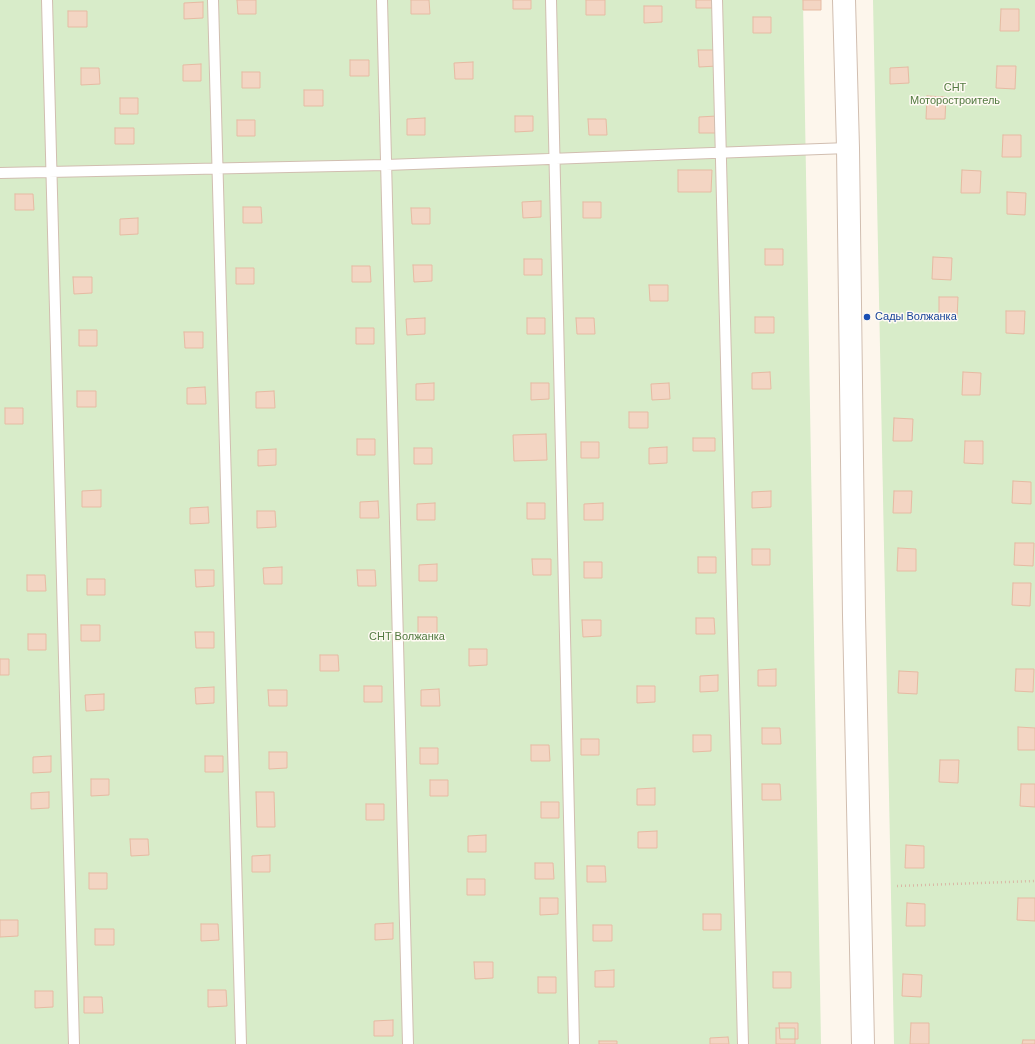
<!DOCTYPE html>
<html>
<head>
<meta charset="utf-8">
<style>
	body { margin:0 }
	canvas { display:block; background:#fdf6ec }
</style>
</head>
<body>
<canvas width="1035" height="1044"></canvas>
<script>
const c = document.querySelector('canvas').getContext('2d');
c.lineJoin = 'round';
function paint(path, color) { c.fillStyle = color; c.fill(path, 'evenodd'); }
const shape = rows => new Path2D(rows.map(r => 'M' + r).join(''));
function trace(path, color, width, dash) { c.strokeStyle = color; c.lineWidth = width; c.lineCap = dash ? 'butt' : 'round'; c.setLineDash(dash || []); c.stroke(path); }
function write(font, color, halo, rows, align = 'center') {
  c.font = font + ' "DM Sans",sans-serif'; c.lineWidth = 3; c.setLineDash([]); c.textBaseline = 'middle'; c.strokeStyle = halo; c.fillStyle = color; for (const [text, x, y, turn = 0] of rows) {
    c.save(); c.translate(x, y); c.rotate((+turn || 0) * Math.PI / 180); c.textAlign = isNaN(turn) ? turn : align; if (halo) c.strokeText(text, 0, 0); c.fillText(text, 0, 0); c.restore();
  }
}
paint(shape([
	[0,0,803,0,821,1044,0,1044],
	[873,0,1035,0,1035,1044,894,1044]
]), '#d8ecc9');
const building = shape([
	[237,0,256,0,256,14,238,14,237,0],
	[411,0,429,0,430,14,411,14,411,0],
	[513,0,531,0,531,9,513,9,513,0],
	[586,0,605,0,605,15,586,15,586,0],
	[696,0,714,0,714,8,696,8,696,0],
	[803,0,821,0,821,10,803,10,803,0],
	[203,2,203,18,184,19,184,3,203,2],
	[644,6,662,6,662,22,644,23,644,6],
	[1001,9,1019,9,1019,31,1000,31,1001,9],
	[68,11,87,11,87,27,68,27,68,11],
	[753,17,771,17,771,33,753,33,753,17],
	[698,50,717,50,717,66,699,67,698,50],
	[350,60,369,60,369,76,350,76,350,60],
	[473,62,473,79,455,79,454,63,473,62],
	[201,64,201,81,183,81,183,65,201,64],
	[997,66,1016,66,1015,89,996,88,997,66],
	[908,67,909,83,890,84,890,68,908,67],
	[81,68,99,68,100,84,81,85,81,68],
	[242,72,260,72,260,88,242,88,242,72],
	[304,90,323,90,323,106,304,106,304,90],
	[927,96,946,97,945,119,926,119,927,96],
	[120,98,138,98,138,114,120,114,120,98],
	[515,116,533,116,533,131,515,132,515,116],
	[717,116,717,133,699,133,699,117,717,116],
	[425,118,425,135,407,135,407,119,425,118],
	[588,119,606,119,607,135,589,135,588,119],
	[237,120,255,120,255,136,237,136,237,120],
	[115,128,134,128,134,144,115,144,115,128],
	[1003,135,1021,135,1021,157,1002,157,1003,135],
	[678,170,712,170,711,192,678,192,678,170],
	[962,170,981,171,980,193,961,193,962,170],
	[1007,192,1026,193,1025,215,1007,214,1007,192],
	[15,194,33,194,34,210,15,210,15,194],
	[541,201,541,217,523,218,522,202,541,201],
	[583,202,601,202,601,218,583,218,583,202],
	[243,207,261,207,262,223,243,223,243,207],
	[411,208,430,208,430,224,412,224,411,208],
	[138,218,138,234,120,235,120,219,138,218],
	[765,249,783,249,783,265,765,265,765,249],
	[933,257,952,258,951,280,932,279,933,257],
	[524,259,542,259,542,275,524,275,524,259],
	[413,265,432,265,432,281,414,282,413,265],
	[352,266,370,266,371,282,352,282,352,266],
	[236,268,254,268,254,284,236,284,236,268],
	[73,277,92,277,92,293,74,294,73,277],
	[649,285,668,285,668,301,650,301,649,285],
	[939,297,958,297,957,320,939,319,939,297],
	[1006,311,1025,311,1024,334,1006,333,1006,311],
	[755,317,774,317,774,333,755,333,755,317],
	[425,318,425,334,407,335,406,319,425,318],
	[527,318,545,318,545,334,527,334,527,318],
	[576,318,594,318,595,334,577,334,576,318],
	[356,328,374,328,374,344,356,344,356,328],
	[79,330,97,330,97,346,79,346,79,330],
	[184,332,203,332,203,348,185,348,184,332],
	[770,372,771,389,752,389,752,373,770,372],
	[963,372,981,373,980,395,962,395,963,372],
	[434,383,434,400,416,400,416,384,434,383],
	[531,383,549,383,549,399,531,400,531,383],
	[669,383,670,399,652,400,651,384,669,383],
	[205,387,206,404,187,404,187,388,205,387],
	[77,391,96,391,96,407,77,407,77,391],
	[274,391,275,408,256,408,256,392,274,391],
	[5,408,23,408,23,424,5,424,5,408],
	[629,412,648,412,648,428,629,428,629,412],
	[894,418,913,419,912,441,893,441,894,418],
	[546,434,547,460,514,461,513,435,546,434],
	[693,438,715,438,715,451,693,451,693,438],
	[357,439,375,439,375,455,357,455,357,439],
	[965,441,983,441,983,464,964,463,965,441],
	[581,442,599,442,599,458,581,458,581,442],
	[667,447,667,463,649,464,649,448,667,447],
	[414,448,432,448,432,464,414,464,414,448],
	[276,449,276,465,258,466,258,450,276,449],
	[1013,481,1031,482,1031,504,1012,503,1013,481],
	[101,490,101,507,82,507,82,491,101,490],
	[771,491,771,507,752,508,752,492,771,491],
	[894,491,912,491,911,513,893,513,894,491],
	[378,501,379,518,360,518,360,502,378,501],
	[435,503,435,520,417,520,417,504,435,503],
	[527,503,545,503,545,519,527,519,527,503],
	[603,503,603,520,584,520,584,504,603,503],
	[208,507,209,523,190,524,190,508,208,507],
	[257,511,275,511,276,527,257,528,257,511],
	[1015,543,1034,543,1033,566,1014,565,1015,543],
	[898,548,916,549,916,571,897,571,898,548],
	[752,549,770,549,770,565,752,565,752,549],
	[698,557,716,557,716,573,698,573,698,557],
	[532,559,551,559,551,575,533,575,532,559],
	[584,562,602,562,602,578,584,578,584,562],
	[437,564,437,581,419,581,419,565,437,564],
	[282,567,282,584,264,584,263,568,282,567],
	[195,570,214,570,214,586,196,587,195,570],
	[357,570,375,570,376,586,358,586,357,570],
	[27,575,45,575,46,591,27,591,27,575],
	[87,579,105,579,105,595,87,595,87,579],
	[1013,583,1031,583,1030,606,1012,605,1013,583],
	[418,617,437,617,437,633,418,633,418,617],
	[696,618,714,618,715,634,696,634,696,618],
	[582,620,601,620,601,636,583,637,582,620],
	[81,625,100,625,100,641,81,641,81,625],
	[195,632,214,632,214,648,196,648,195,632],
	[28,634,46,634,46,650,28,650,28,634],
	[469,649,487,649,487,665,469,666,469,649],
	[320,655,338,655,339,671,320,671,320,655],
	[0,659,9,659,9,675,0,675,0,659],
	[776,669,776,686,758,686,758,670,776,669],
	[1016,669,1034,669,1033,692,1015,691,1016,669],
	[899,671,918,672,917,694,898,693,899,671],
	[718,675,718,691,700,692,700,676,718,675],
	[364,686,382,686,382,702,364,702,364,686],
	[637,686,655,686,655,702,637,703,637,686],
	[214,687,214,703,196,704,195,688,214,687],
	[439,689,440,706,421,706,421,690,439,689],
	[268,690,287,690,287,706,269,706,268,690],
	[104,694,104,710,86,711,85,695,104,694],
	[1018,727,1035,728,1035,750,1018,750,1018,727],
	[762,728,780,728,781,744,762,744,762,728],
	[693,735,711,735,711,751,693,752,693,735],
	[581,739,599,739,599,755,581,755,581,739],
	[531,745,549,745,550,761,531,761,531,745],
	[420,748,438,748,438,764,420,764,420,748],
	[269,752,287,752,287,768,269,769,269,752],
	[51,756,51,772,33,773,33,757,51,756],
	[205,756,223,756,223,772,205,772,205,756],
	[940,760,959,760,958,783,939,782,940,760],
	[91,779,109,779,109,795,91,796,91,779],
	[430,780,448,780,448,796,430,796,430,780],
	[762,784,780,784,781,800,762,800,762,784],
	[1021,784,1035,784,1035,807,1020,806,1021,784],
	[655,788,655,805,637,805,637,789,655,788],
	[49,792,49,808,31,809,31,793,49,792],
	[256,792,274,792,275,827,257,827,256,792],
	[541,802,559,802,559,818,541,818,541,802],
	[366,804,384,804,384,820,366,820,366,804],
	[657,831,657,848,638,848,638,832,657,831],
	[486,835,486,852,468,852,468,836,486,835],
	[130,839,148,839,149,855,131,856,130,839],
	[906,845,924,846,924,868,905,868,906,845],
	[270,855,270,872,252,872,252,856,270,855],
	[535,863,553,863,554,879,535,879,535,863],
	[587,866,605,866,606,882,587,882,587,866],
	[89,873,107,873,107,889,89,889,89,873],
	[467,879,485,879,485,895,467,895,467,879],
	[540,898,558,898,558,914,540,915,540,898],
	[1018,898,1035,898,1035,921,1017,920,1018,898],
	[907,903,925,904,925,926,906,926,907,903],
	[703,914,721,914,721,930,703,930,703,914],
	[0,920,18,920,18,936,0,937,0,920],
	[393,923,393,939,375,940,375,924,393,923],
	[201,924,218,924,219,940,201,941,201,924],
	[593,925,612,925,612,941,593,941,593,925],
	[95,929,114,929,114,945,95,945,95,929],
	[474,962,493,962,493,978,475,979,474,962],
	[614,970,614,987,595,987,595,971,614,970],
	[773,972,791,972,791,988,773,988,773,972],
	[903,974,922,975,921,997,902,996,903,974],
	[538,977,556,977,556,993,538,993,538,977],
	[208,990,226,990,227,1006,208,1007,208,990],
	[35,991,53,991,53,1007,35,1008,35,991],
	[84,997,102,997,103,1013,84,1013,84,997],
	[393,1020,393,1036,374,1036,374,1021,393,1020],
	[779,1023,798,1023,798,1039,780,1039,779,1023],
	[911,1023,929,1023,929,1044,910,1044,911,1023],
	[776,1028,795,1028,795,1044,776,1044,776,1028],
	[728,1037,729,1044,710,1044,710,1038,728,1037],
	[1023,1040,1035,1040,1035,1044,1022,1044,1023,1040],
	[599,1041,617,1041,617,1044,599,1044,599,1041]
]);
paint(building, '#f3d5c3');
trace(building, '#e6bba3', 1);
const service = shape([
	[47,0,74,1044],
	[213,0,241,1044],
	[382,0,408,1044],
	[551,0,574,1044],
	[717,0,743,1044],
	[0,173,386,165,848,148]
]);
const tertiary = shape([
	[844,0,848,148,854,615,863,1044]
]);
trace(service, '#d1beb0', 12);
trace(tertiary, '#d1beb0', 24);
trace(shape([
	[897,886,1035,881]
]), '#d9b8a5', 2.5, [1, 3]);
trace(service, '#fff', 10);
trace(tertiary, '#fff', 22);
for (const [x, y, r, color] of [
	[867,317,4,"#1a4fb4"]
]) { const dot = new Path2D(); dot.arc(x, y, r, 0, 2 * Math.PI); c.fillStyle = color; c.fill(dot); trace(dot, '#fffaf3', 1.5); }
write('11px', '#537a41', '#fffaf3', [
	["СНТ",955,88],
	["Моторостроитель",955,101],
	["СНТ Волжанка",407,637]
]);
write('11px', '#164399', '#fffaf3', [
	["Сады Волжанка",875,317]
], 'left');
</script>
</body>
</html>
